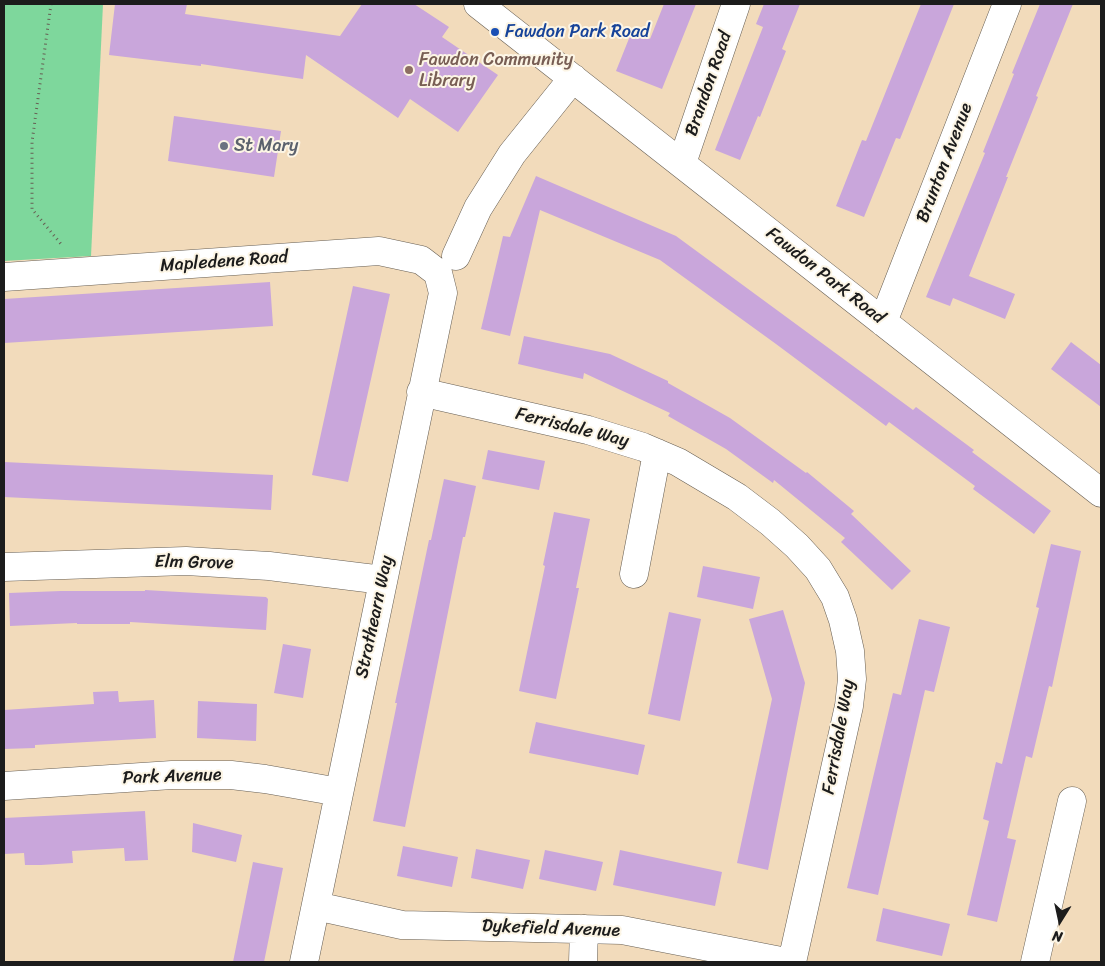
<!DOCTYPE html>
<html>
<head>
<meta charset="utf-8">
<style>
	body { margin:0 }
	#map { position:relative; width:1105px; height:966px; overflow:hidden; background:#f2dbbb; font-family:Sriracha,sans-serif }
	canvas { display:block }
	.frame { position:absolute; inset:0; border:5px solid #1c1c1c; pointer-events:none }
	.north { position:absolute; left:1035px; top:896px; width:50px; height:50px; -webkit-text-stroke:4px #fcf5e5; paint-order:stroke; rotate:190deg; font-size:14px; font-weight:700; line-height:20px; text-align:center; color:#1c1c1c }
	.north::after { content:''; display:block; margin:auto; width:18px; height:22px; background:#1c1c1c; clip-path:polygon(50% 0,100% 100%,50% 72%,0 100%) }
</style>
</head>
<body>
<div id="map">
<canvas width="1105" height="966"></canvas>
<div class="frame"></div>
<div class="north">N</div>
</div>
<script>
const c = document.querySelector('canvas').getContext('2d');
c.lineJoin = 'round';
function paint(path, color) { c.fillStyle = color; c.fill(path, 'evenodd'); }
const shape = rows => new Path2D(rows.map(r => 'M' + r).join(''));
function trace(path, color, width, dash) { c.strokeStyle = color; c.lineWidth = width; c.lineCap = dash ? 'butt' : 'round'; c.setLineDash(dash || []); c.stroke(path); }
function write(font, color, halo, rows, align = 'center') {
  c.font = font + ' Sriracha,sans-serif'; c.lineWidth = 4; c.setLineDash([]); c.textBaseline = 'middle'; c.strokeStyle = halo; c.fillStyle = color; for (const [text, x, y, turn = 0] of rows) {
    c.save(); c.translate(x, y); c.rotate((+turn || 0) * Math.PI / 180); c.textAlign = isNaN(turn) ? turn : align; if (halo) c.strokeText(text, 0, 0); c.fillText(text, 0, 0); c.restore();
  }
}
paint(shape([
	[4,4,103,4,91,256,4,261]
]), '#7ed79c');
paint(shape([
	[115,4,187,4,185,14,340,36,362,4,414,4,449,27,442,37,498,75,458,132,410,99,398,118,306,55,303,79,201,64,201,66,109,55],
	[664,4,696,4,662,89,616,71,632,31,650,39],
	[764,4,800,4,782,49,786,51,760,117,758,116,740,160,715,150,763,27,756,24],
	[921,4,954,4,900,139,896,138,864,217,836,206,862,140,866,141],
	[1040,4,1073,4,1036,96,1038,97,1006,177,1008,177,969,276,1015,294,1005,319,953,298,950,306,926,297,985,153,983,152,1014,74,1012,73],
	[174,116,281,131,274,177,168,161],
	[536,176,676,236,913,410,916,407,974,450,972,452,1051,511,1034,534,973,489,975,486,889,422,886,426,776,344,660,260,540,210,510,336,481,329,503,236,510,237],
	[270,282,273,326,4,343,4,299],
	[353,286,390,294,348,482,312,475],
	[524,336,610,354,668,381,668,383,730,418,806,473,807,472,854,511,851,514,911,571,892,590,841,542,845,538,774,480,773,483,726,449,668,416,670,413,584,373,583,379,518,364],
	[1071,342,1101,365,1101,407,1051,369],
	[488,450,545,461,539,490,482,479],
	[4,462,273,475,271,510,4,497],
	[444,479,476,486,465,537,463,537,405,827,373,821,397,703,395,703,429,540,431,540],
	[554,512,590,519,576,588,579,588,556,699,519,691,545,566,543,565],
	[1051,544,1081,551,1052,687,1049,686,1032,758,1026,756,1007,838,1016,840,997,922,967,915,989,821,983,819,996,762,1002,764,1039,608,1036,607],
	[703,566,760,577,753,609,697,597],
	[145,590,266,597,268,599,266,630,130,622,130,624,77,624,77,623,10,626,9,593,61,591,145,591],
	[783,610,805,683,768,870,737,863,772,699,749,619],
	[669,612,701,619,680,721,648,714],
	[919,619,950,627,934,692,925,690,878,895,847,888,893,693,901,695],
	[283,644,311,649,303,698,274,693],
	[118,691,119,702,154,700,156,738,35,745,35,748,4,749,4,710,94,704,93,692],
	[198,701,257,704,256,741,197,738],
	[536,722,645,745,638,775,529,753],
	[145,811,148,860,125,861,124,848,72,851,73,863,41,865,25,865,24,853,4,854,4,818],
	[193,823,242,835,236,862,192,852],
	[403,846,458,857,452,887,397,876],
	[476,849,530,860,523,889,471,878],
	[545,850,603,862,596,891,539,879],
	[620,850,722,872,715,906,613,885],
	[253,862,283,868,264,962,233,962],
	[883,908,950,924,942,956,876,941]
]), '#c9a6db');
const minor = shape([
	[478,4,1101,493],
	[682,163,736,4],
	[456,256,478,208,512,154,573,78],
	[4,277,379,251,421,260,438,273,443,293,304,962],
	[883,322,1007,4],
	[421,392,588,430,643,447,678,462,737,497,770,522,797,546,818,569,835,597,843,620,850,651,852,679,849,706,792,962],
	[4,567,186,561,269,566,383,580],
	[634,574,657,453],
	[4,786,172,775,231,775,265,779,339,792],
	[316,906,402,925,622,930,786,962],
	[583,962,584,929],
	[1035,962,1072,801]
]);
trace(minor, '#675f54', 29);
trace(shape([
	[51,4,32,142,32,209,61,244]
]), '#675f54', 3, [1, 4]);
trace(minor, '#fff', 28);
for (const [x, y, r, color] of [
	[495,32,5,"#1a4fb4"],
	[409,70,5,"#8d6e63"],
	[224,146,5,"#6b7280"]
]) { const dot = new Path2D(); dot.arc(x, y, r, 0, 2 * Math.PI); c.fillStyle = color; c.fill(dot); trace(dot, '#fcf5e5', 2); }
write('18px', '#164399', '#fcf5e5', [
	["Fawdon Park Road",505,32]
], 'left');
write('18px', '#785e54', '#fcf5e5', [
	["Fawdon Community",419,60],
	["Library",419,81]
], 'left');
write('18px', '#1c1c1c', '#fcf5e5', [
	["Brandon Road",709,84,-71],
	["Brunton Avenue",945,163,-69],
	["Mapledene Road",224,262,-4],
	["Fawdon Park Road",825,276,38],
	["Ferrisdale Way",572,428,14],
	["Elm Grove",194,563,1],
	["Strathearn Way",375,617,-78],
	["Ferrisdale Way",839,737,-80],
	["Park Avenue",172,777,-2],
	["Dykefield Avenue",551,929,2]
]);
write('18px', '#5b616d', '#fcf5e5', [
	["St Mary",234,146]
], 'left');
</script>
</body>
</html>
